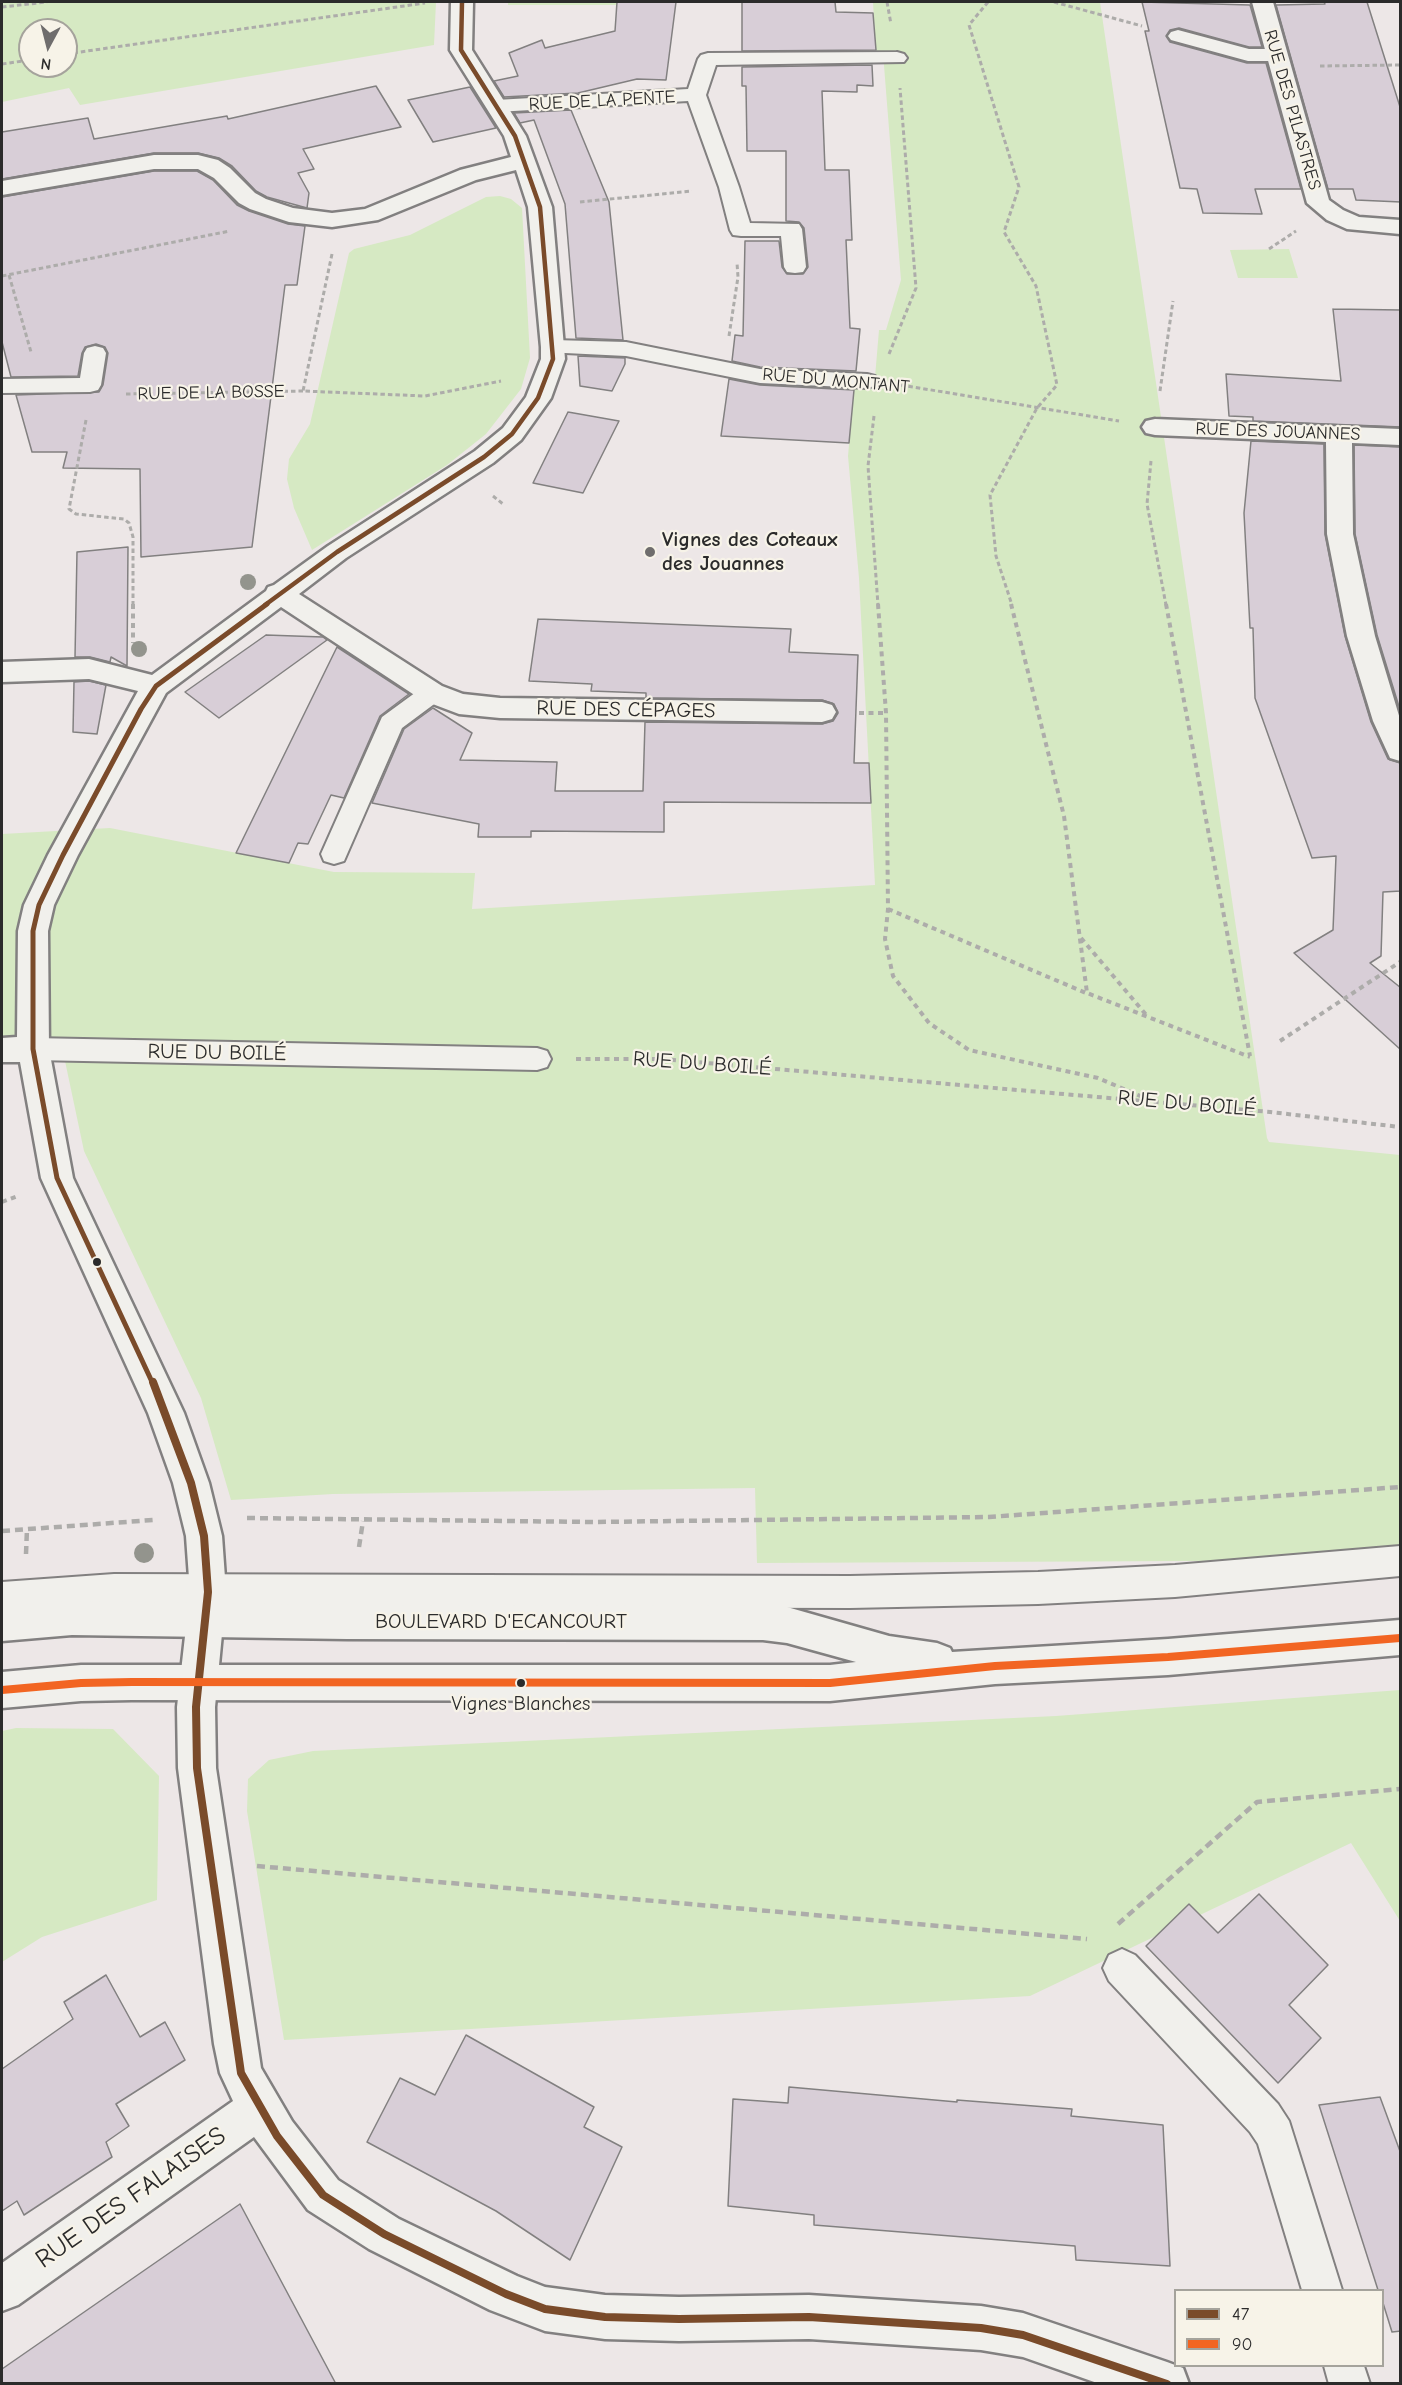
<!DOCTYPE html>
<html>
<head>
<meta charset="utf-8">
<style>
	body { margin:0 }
	#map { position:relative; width:1402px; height:2385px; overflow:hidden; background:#ede7e7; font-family:"Comic Neue",sans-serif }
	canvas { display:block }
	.frame { position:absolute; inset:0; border:3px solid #2b2b2b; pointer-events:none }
	.legend { position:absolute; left:1174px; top:2289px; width:210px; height:78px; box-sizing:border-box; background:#f7f3e8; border:2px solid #a5a39c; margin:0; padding:8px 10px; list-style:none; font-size:18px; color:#2b2b2b }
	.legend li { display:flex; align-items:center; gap:12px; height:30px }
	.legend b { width:30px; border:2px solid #a5a39c }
	.north { position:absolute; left:18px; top:18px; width:60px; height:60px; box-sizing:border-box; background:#f7f3e8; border:2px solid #a5a39c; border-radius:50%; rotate:187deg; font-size:16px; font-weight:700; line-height:24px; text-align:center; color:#2b2b2b }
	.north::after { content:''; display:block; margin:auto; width:21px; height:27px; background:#6f6d6d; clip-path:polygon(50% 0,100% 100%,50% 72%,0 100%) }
</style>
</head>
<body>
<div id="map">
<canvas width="1402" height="2385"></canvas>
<div class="frame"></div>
<ul class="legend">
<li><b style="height:8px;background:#7a4b2a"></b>47</li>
<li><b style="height:8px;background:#f26522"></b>90</li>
</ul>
<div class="north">N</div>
</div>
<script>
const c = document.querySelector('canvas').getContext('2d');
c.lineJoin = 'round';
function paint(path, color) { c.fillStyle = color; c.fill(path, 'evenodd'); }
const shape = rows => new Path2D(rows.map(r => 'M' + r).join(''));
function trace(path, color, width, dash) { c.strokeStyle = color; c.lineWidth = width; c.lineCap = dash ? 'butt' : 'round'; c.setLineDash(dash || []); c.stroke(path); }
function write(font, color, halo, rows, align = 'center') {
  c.font = font + ' "Comic Neue",sans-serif'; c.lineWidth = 4.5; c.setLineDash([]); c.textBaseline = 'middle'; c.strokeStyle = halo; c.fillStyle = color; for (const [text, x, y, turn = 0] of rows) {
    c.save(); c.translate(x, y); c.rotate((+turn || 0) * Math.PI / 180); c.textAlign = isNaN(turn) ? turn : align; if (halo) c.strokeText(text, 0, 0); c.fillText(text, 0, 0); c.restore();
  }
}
paint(shape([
	[2,2,141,3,436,2,434,45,80,105,69,88,2,102],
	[30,30,66,30,66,66,30,66],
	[508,2,617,2,617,5,508,5],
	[873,2,1100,2,1267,1138,1269,1142,1400,1155,1400,1560,757,1563,755,1488,333,1494,231,1500,201,1398,84,1151,61,1042,2,1045,2,834,110,828,334,872,475,873,472,909,875,885,859,578,848,456,854,388,874,389,879,330,886,330,901,280,883,53,876,53],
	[500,196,511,199,522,208,530,358,521,389,486,434,447,465,312,550,294,508,287,479,289,459,310,424,349,253,354,249,410,235,486,197],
	[1289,249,1298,278,1238,278,1230,250],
	[1400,1690,1400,1921,1351,1843,1030,1996,284,2040,247,1811,248,1779,269,1760,313,1751,1056,1716],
	[16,1728,113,1729,159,1776,157,1900,42,1937,2,1962,2,1731]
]), '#d6e9c3');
const building = shape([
	[617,2,676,2,666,80,637,79,578,93,504,97,494,81,518,76,509,53,542,40,545,48,615,31,617,2],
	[742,2,835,2,836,12,873,13,876,50,742,51,742,2],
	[1142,2,1250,5,1262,47,1249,47,1179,28,1170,30,1166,36,1170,42,1247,63,1266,63,1301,189,1255,189,1262,214,1203,213,1197,189,1180,188,1145,31,1149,31,1142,2],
	[1324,2,1367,2,1401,110,1401,202,1356,200,1353,189,1328,189,1276,5,1325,4,1324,2],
	[872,65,873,86,857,85,857,92,822,91,825,170,849,170,852,240,846,240,850,328,860,329,856,371,760,367,732,361,735,335,743,336,745,241,779,241,782,267,787,274,803,274,808,267,804,228,799,222,786,221,786,151,747,151,746,86,742,86,742,67,872,65],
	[376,86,401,127,303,149,314,169,298,173,309,193,307,208,267,197,256,191,232,166,219,158,198,153,154,153,2,179,2,132,88,118,94,139,227,116,228,119,376,86],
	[470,87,496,128,433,142,408,100,470,87],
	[571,110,609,202,623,340,576,338,565,204,534,120,520,123,514,113,571,110],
	[154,171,197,171,213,180,237,205,249,211,288,224,305,226,297,285,285,285,252,547,141,557,140,469,63,468,67,452,32,452,16,395,99,392,103,385,108,353,105,347,96,344,85,347,82,353,78,376,11,377,2,342,2,197,154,171],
	[1333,309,1401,310,1401,427,1253,421,1253,417,1229,416,1226,374,1341,381,1333,309],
	[578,356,625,358,625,364,612,391,580,386,578,356],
	[729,379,760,385,854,390,849,443,721,436,729,379],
	[568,412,619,421,583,493,533,483,568,412],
	[1251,441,1324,444,1325,534,1345,636,1371,722,1388,759,1401,763,1401,891,1383,892,1381,956,1370,963,1401,988,1401,1050,1294,953,1333,930,1336,856,1312,858,1255,698,1253,628,1250,628,1244,513,1251,441],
	[1354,445,1401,447,1401,713,1377,635,1355,534,1354,445],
	[128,547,127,666,111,657,110,662,90,657,75,657,77,552,128,547],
	[538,619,791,629,789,652,858,655,854,763,869,763,871,803,664,802,664,832,531,831,531,837,478,837,479,824,372,803,404,729,433,708,472,733,460,760,557,762,555,791,643,791,645,722,822,724,833,721,838,713,834,704,822,700,646,698,646,693,591,691,592,684,529,681,538,619],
	[266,635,323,637,327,640,219,718,185,692,266,635],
	[337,647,409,694,380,716,344,798,331,795,308,844,298,843,289,863,236,853,337,647],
	[89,681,106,685,97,734,73,732,74,682,89,681],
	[1259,1894,1328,1965,1289,2005,1321,2038,1278,2083,1146,1946,1189,1904,1218,1933,1259,1894],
	[106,1975,140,2037,165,2022,185,2060,116,2104,129,2126,106,2142,112,2157,24,2215,17,2201,2,2211,2,2069,73,2019,64,2002,106,1975],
	[466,2035,594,2107,584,2127,622,2147,570,2260,496,2211,367,2142,400,2078,435,2095,466,2035],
	[789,2087,957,2102,957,2100,1072,2109,1071,2116,1163,2125,1170,2266,1076,2260,1075,2246,814,2225,814,2215,728,2206,733,2099,788,2103,789,2087],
	[1380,2097,1401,2154,1401,2331,1392,2332,1383,2303,1383,2290,1378,2290,1319,2105,1380,2097],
	[240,2204,336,2384,2,2384,2,2369,240,2204]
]);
paint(building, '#d8ced7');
trace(building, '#828080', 1.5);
const lane = shape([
	[1178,30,1249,49,1276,49,1283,51,1286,55,1283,59,1276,61,1248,61,1171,40,1168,36,1171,32,1178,30],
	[897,52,904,54,907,58,904,62,716,65,706,95,739,187,750,223,799,224,802,229,806,267,803,272,795,273,787,272,784,267,781,236,741,236,733,235,730,230,719,187,688,101,496,112,489,110,486,106,489,102,496,100,688,89,698,59,701,55,708,53,897,52],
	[553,340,626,342,760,369,867,374,875,376,878,381,875,386,867,388,760,383,626,356,545,352,542,347,545,342,553,340],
	[95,346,103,348,106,353,101,385,98,390,90,392,2,393,2,379,80,378,84,353,87,348,95,346],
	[432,684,441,687,445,693,441,699,402,728,344,861,334,864,324,861,321,854,382,717,423,687,432,684],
	[33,1038,537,1048,547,1051,551,1059,547,1067,537,1070,33,1060,23,1057,19,1049,23,1041,33,1038],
	[1400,1546,1400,1576,1175,1597,1038,1604,850,1608,114,1606,2,1613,2,1582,114,1574,850,1576,1038,1572,1175,1565,1400,1546],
	[1122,1949,1135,1955,1278,2104,1289,2121,1342,2290,1302,2290,1258,2144,1250,2132,1109,1981,1103,1968,1109,1955,1122,1949],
	[1324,2366,1364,2366,1370,2384,1329,2384,1324,2366]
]);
const street = shape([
	[451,2,473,2,472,50,526,136,552,207,565,359,551,398,521,440,493,463,346,558,299,594,442,686,463,694,500,698,822,702,832,705,836,712,832,719,822,722,500,718,459,714,422,700,281,607,166,693,78,855,54,905,48,931,49,1049,73,1178,184,1413,209,1483,222,1536,226,1592,215,1707,216,1768,261,2068,292,2121,338,2180,399,2219,517,2276,545,2287,605,2295,679,2297,809,2295,981,2306,1023,2313,1167,2362,1183,2368,1189,2384,1100,2384,1023,2357,981,2350,809,2339,679,2341,605,2339,545,2331,490,2310,369,2249,308,2210,254,2137,18,2305,2,2311,2,2263,233,2101,220,2073,214,2044,178,1768,177,1707,190,1592,186,1536,173,1483,148,1413,41,1178,20,1062,2,1062,2,1038,17,1037,18,931,24,905,48,855,138,691,89,679,2,682,2,662,89,659,152,675,266,591,268,587,274,585,328,546,475,451,503,428,526,397,541,359,541,347,528,207,516,170,476,180,378,220,332,227,289,222,250,209,239,203,214,178,198,169,154,169,2,195,2,181,154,155,198,155,218,160,230,168,255,193,266,199,293,208,332,213,365,209,460,170,511,157,504,136,450,50,451,2],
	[1252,2,1273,2,1329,200,1343,210,1359,217,1400,220,1400,234,1347,229,1327,220,1307,203,1252,2],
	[1155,419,1400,429,1400,445,1352,443,1353,534,1375,636,1400,719,1400,761,1390,758,1373,721,1347,636,1327,534,1326,442,1155,435,1146,433,1142,427,1146,421,1155,419]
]);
const secondary = shape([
	[72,1601,347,1605,763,1606,787,1607,889,1636,937,1643,950,1648,952,1652,1168,1639,1400,1620,1400,1655,1168,1675,995,1684,830,1701,132,1700,81,1701,2,1708,2,1672,81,1665,830,1665,856,1662,787,1643,763,1640,347,1639,72,1635,2,1641,2,1607,72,1601]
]);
trace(lane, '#828080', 4);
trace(street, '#828080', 5);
trace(secondary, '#828080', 5);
trace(shape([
	[887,2,891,24],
	[988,2,969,25,1019,187,1004,232,1036,286,1057,385,1037,408,990,495,996,556,1012,605],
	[1054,2,1142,26],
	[2,7,47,2],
	[66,54,425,3],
	[2,64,30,60],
	[1320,66,1400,65],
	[580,202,692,191],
	[1269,249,1296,231],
	[332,254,303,391,425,396,501,381],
	[9,275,31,352],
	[2,276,230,231],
	[729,336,738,277,737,263],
	[889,354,916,288,900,88],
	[901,385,1119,421],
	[1160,391,1173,301],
	[126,394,303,391],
	[874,416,868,466,878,605],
	[86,420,69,509,76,514,124,519,129,523,133,537,133,605],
	[1151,461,1147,504,1166,605],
	[493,496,503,504]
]), '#adacaa', 3, [4.5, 3]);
trace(shape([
	[133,604,133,643],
	[878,604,886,713,888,909,885,939,893,976,929,1023,969,1050,1098,1078,1152,1101],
	[1011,604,1064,816,1087,993,1250,1057],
	[1166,604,1250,1056],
	[859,713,886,713],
	[888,909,1086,993],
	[1081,938,1148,1017],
	[1280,1041,1400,962],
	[576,1059,661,1059,1270,1112,1400,1127],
	[2,1202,18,1196]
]), '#adacaa', 4, [5, 4.5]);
trace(shape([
	[247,1518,595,1522,989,1517,1400,1487],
	[2,1531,153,1520],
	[359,1547,363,1521],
	[26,1554,27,1529],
	[257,1866,1087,1939],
	[1118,1924,1257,1802,1400,1789]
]), '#adacaa', 4.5, [8, 5]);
paint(lane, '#f1f0ec');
paint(street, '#f1f0ec');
paint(secondary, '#f1f0ec');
trace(shape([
	[265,605,337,552,484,457,512,434,538,398,553,359,540,207,515,136,461,50,462,2]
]), '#7a4b2a', 4.5);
trace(shape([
	[153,1384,57,1178,33,1049,33,931,39,905,63,855,141,709,156,686,267,604]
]), '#7a4b2a', 5);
trace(shape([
	[153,1382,191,1483,204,1536,208,1592,196,1707,197,1768,241,2073,277,2136,323,2195,384,2234,506,2294,545,2309,605,2317,679,2319,809,2317,981,2328,1023,2335,1167,2384]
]), '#7a4b2a', 8);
trace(shape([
	[2,1690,81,1683,132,1682,830,1683,995,1666,1168,1657,1400,1638]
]), '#f26522', 8);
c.fillStyle = '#93948d';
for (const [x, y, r] of [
	[248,582,8],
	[139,649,8],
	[144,1553,10]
]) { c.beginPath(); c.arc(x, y, r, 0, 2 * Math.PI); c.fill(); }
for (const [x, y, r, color] of [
	[650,552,6,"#6f6d6d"],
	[97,1262,5,"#2b2b2b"],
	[521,1683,5,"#2b2b2b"]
]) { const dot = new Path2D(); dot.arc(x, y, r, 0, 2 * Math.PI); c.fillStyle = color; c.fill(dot); trace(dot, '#f7f3e8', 2); }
write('18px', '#2b2b2b', '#f7f3e8', [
	["RUE DE LA PENTE",602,101,-3],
	["RUE DES PILASTRES",1292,110,74],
	["RUE DU MONTANT",836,381,5],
	["RUE DE LA BOSSE",211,393,-1],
	["RUE DES JOUANNES",1278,432,2]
]);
write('20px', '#2b2b2b', '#f7f3e8', [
	["Vignes Blanches",521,1704]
]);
write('bold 21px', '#2b2b2b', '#f7f3e8', [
	["Vignes des Coteaux",662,540],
	["des Jouannes",662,564]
], 'left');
write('21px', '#2b2b2b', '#f7f3e8', [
	["RUE DES CÉPAGES",626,710,1],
	["RUE DU BOILÉ",217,1053,1],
	["RUE DU BOILÉ",702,1064,4],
	["RUE DU BOILÉ",1187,1104,5],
	["BOULEVARD D'ECANCOURT",501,1622]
]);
write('26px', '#2b2b2b', '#f7f3e8', [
	["RUE DES FALAISES",131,2198,-35]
]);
</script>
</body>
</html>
